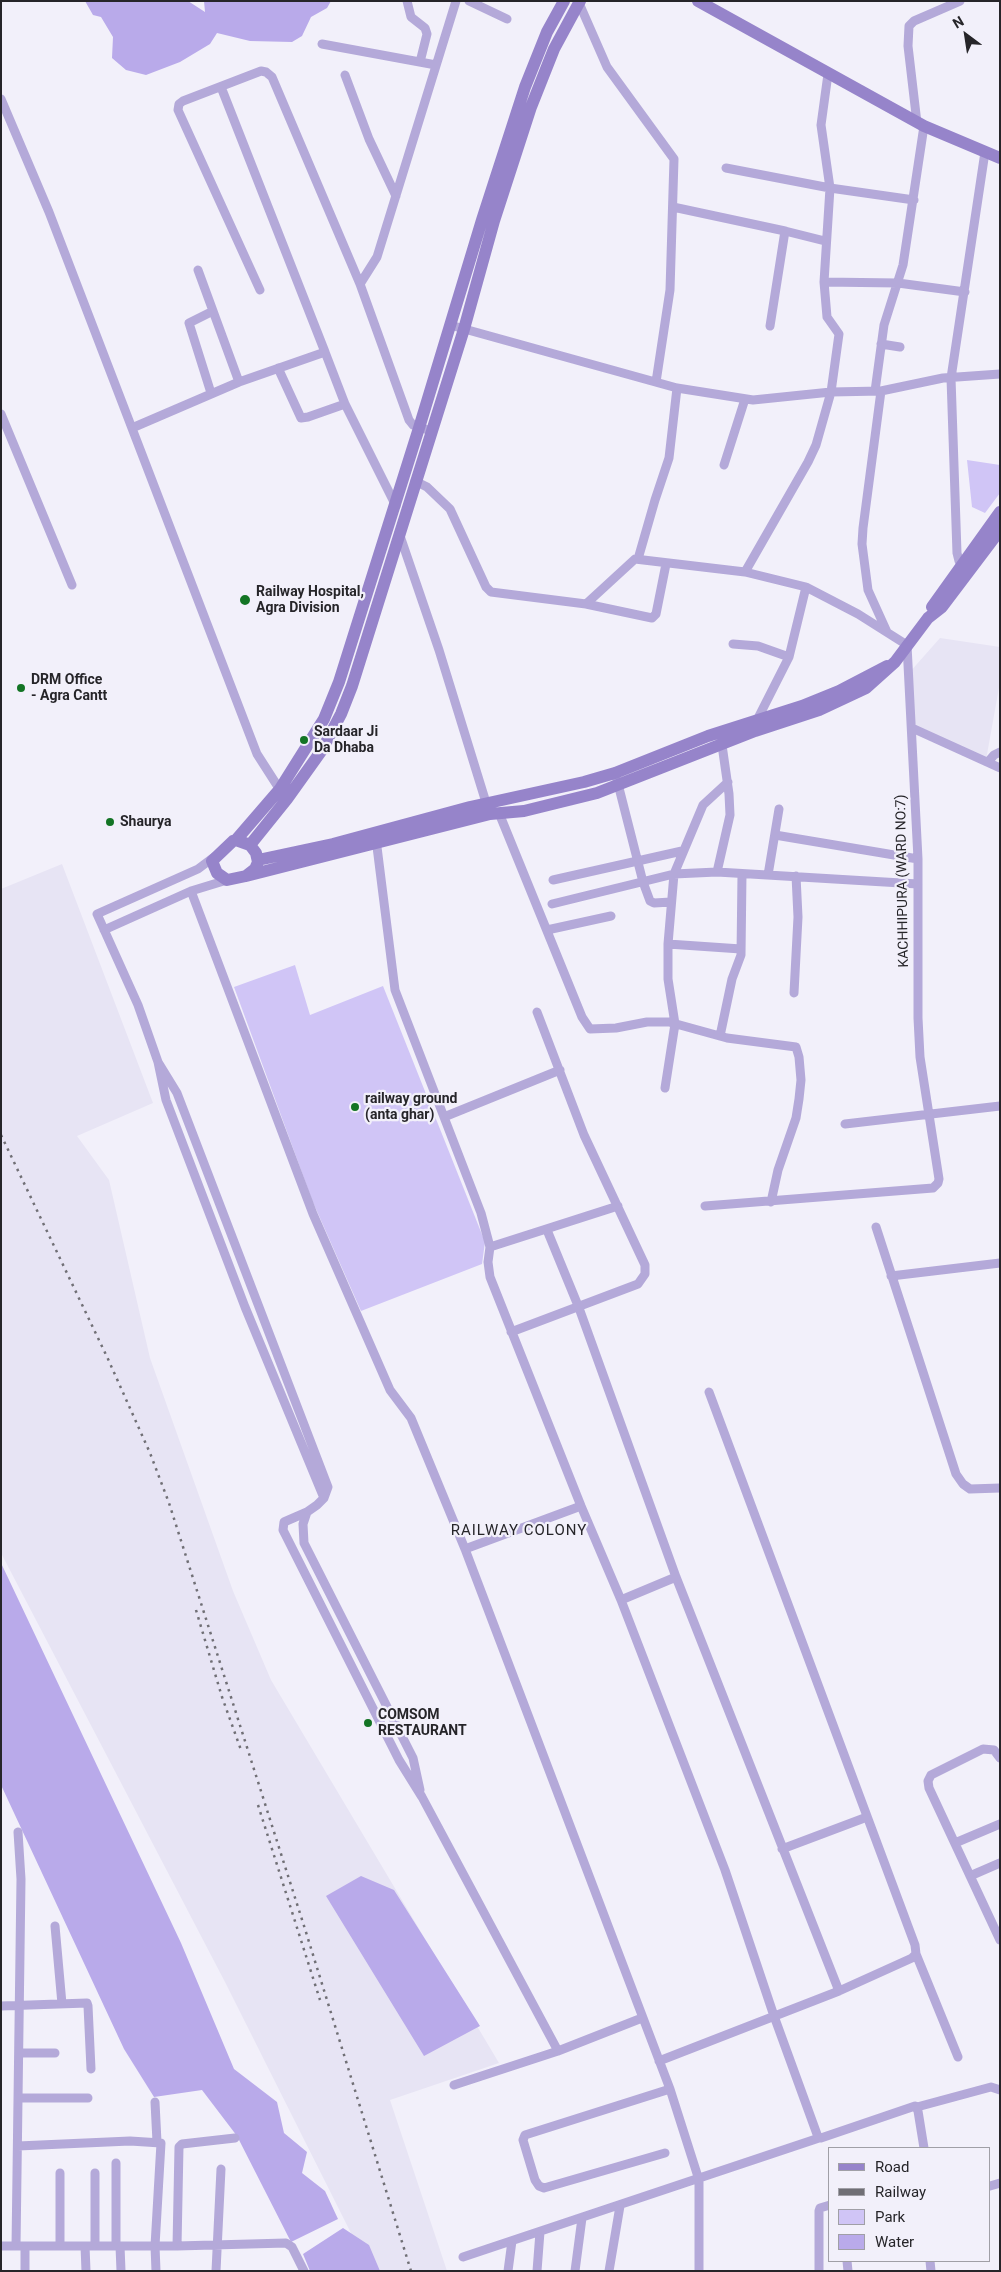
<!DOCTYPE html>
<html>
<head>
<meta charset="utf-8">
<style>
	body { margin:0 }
	#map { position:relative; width:1001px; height:2272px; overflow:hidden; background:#f2f0fa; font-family:Roboto,sans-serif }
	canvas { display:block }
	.frame { position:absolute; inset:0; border:2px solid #262529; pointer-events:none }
	.legend { position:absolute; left:828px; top:2147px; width:162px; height:115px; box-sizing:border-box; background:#f2f0fa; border:1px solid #a09fa6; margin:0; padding:6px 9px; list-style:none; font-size:15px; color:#262529 }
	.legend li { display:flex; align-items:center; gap:10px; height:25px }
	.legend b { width:25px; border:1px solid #a09fa6 }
	.north { position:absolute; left:941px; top:10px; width:50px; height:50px; -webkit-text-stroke:4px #f2f0fa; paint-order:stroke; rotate:329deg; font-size:14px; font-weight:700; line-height:20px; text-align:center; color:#262529 }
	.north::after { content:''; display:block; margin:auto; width:18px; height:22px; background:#262529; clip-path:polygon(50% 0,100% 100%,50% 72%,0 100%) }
</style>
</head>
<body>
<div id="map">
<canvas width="1001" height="2272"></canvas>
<div class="frame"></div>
<ul class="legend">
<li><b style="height:6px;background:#9684ca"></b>Road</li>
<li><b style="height:6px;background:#706f75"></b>Railway</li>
<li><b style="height:14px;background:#d0c5f6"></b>Park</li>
<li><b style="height:14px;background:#b9aaea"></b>Water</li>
</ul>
<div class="north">N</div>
</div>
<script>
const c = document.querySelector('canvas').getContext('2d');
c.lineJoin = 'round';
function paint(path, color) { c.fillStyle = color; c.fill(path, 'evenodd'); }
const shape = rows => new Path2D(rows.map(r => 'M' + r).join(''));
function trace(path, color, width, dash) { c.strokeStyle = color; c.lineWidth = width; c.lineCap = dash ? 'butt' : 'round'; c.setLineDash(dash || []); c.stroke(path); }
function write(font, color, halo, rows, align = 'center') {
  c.font = font + ' Roboto,sans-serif'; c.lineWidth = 4.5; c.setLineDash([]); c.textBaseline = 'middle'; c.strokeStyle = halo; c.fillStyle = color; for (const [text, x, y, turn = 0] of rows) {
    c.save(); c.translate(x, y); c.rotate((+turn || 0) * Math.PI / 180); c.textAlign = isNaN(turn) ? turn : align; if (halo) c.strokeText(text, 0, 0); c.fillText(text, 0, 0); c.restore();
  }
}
paint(shape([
	[940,638,1000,647,1000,682,986,760,912,728,909,673],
	[62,864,153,1103,77,1136,109,1180,150,1358,233,1591,271,1680,499,2063,390,2100,447,2271,370,2271,225,1982,1,1553,1,889]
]), '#e7e4f4');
paint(shape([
	[967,460,1000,465,1000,493,985,513,972,507],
	[295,965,310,1015,383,986,485,1242,482,1264,361,1311,312,1200,234,987]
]), '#d0c5f6');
paint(shape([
	[85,1,188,1,205,12,204,1,331,1,327,8,311,17,302,36,292,42,250,41,217,33,210,44,180,62,146,75,126,70,112,58,113,37,101,17,93,15],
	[1,1563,181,1943,234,2069,277,2102,284,2133,307,2152,302,2173,325,2191,338,2219,291,2242,237,2136,202,2090,154,2097,124,2049,1,1785],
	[361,1876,394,1890,480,2026,424,2056,326,1896],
	[343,2228,369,2245,380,2271,310,2271,303,2254]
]), '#b9aaea');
trace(shape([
	[407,1,411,17,425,28,427,34,420,62],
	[469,1,507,19],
	[579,3,607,67,674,159,670,290,656,382],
	[322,44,436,65],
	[345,75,369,139,396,196],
	[1,99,49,212,257,754,282,793],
	[917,123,908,46,909,26,914,21,960,1],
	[726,168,830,188,914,200],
	[673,207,785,231,770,326],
	[785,231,825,241],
	[198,270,239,382],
	[824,282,898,283,965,292],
	[360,284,377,257,456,1],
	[260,290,178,110,179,104,183,101,261,71,266,72,272,77,360,284,409,420,413,425,431,431],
	[450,325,677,388,753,400,831,392,881,391,943,378,1000,374],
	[881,344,900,347],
	[325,352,345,404,396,506],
	[278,368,301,418,308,417,345,404],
	[875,391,884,325,903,265,924,126],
	[881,391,863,528,862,544,868,590,887,632],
	[211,393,189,323,213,311],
	[1,414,72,585],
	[132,428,239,382,325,352,221,87],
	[724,465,745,399],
	[415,481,427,487,450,509,486,587,491,592,586,604,652,618,656,614,666,564],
	[399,533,439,650,488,809],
	[638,559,655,500,669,458,677,388],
	[965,567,959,561,957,553,951,378,985,152],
	[745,572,808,462,816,445,831,392,839,334,827,317,824,282,830,188,821,125,828,74],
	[586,604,635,559,745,572,806,587,858,614,907,645,918,859,918,1018,920,1057,939,1179,938,1183,933,1188,705,1206],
	[733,644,758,646,789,657],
	[755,724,789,657,806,587],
	[912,728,1000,768],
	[988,762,994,755,1000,752],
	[617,780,643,882,650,901,654,903,671,902],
	[499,813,582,1017,590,1029,616,1028,647,1022,669,1022,727,1038,796,1047,799,1057,801,1080,799,1099,796,1118,778,1170,771,1202],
	[775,835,918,859],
	[376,839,395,990,481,1213,490,1247,488,1262,490,1277,581,1506,621,1600,725,1870,774,2016,818,2137,821,2138,915,2106,918,2111,924,2148],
	[214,857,198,869,97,914,138,1005,158,1062,166,1100,245,1307,324,1498],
	[717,872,730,815,729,794,722,745],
	[768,875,779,809],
	[553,880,682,851],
	[191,891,313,1214,390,1390,411,1418,465,1549,670,2089,699,2180,699,2271],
	[552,904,674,874,717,872,918,884],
	[104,930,191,891,227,880],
	[547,930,611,916],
	[668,944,741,949],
	[794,993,798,917,796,876],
	[720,1036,732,979,741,955,742,874],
	[158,1062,177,1093,328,1487,324,1498,317,1505,307,1512,284,1522,283,1530,399,1760,422,1797,558,2051],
	[665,1088,675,1024,668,979,668,944,674,874,703,805,728,782],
	[444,1117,560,1070],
	[845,1124,1000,1106],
	[876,1227,956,1474,963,1484,970,1489,1000,1488],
	[547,1230,579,1308,676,1577,839,1991],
	[490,1247,618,1206],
	[891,1276,1000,1263],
	[511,1332,638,1284,645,1274,645,1265,584,1135,537,1012],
	[307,1512,303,1524,304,1543,413,1758,420,1790],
	[465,1549,581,1506],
	[621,1600,676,1577],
	[1000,1758,994,1750,983,1749,931,1775,928,1781,929,1788,1000,1940],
	[955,1843,1000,1824],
	[782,1849,867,1817],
	[970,1876,1000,1863],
	[55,1926,62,2004],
	[916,1954,958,2057],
	[1,2006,87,2003,88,2006,91,2069],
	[19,2053,55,2053],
	[659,2061,839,1991,912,1958,916,1954,915,1945,709,1392],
	[454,2085,558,2051,642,2018],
	[18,2098,88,2098],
	[155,2102,157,2142],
	[917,2107,991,2087,1000,2090],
	[18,2146,130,2141,161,2143,155,2246,156,2271],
	[665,2153,544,2188,539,2186,535,2180,523,2140,525,2135,670,2089],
	[116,2163,116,2246],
	[60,2173,60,2246],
	[990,2186,1000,2183],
	[1,2246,177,2246,286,2243,292,2247,304,2271],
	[16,2246,21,1879,18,1832],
	[85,2246,86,2271],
	[95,2246,95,2173],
	[120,2246,121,2271],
	[177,2246,179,2147,182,2144,235,2138],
	[463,2257,819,2138],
	[847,2261,848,2271],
	[930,2261,931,2271],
	[25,2271,25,2246],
	[216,2271,221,2169],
	[508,2271,512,2241],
	[537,2271,540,2232],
	[575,2271,582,2218],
	[609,2271,620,2206],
	[819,2271,819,2211,820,2208,830,2205]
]), '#b4a9d9', 9);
trace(shape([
	[698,1,924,126,1000,158],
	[932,607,1000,512],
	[236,840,280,789,324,719,339,682,419,428,482,220,525,87,547,32,564,1],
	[236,840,250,845,256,853,258,862,255,869,246,876,227,880,217,873,212,861,233,841,236,840],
	[250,845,287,799,322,750,341,714,352,686,464,329,494,221,531,107,554,49,580,1],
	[258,860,333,844,470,807,584,782,615,773,708,736,802,706,839,691,887,666],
	[246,876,490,814,524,811,597,793,755,731,819,710,866,688,895,662,928,618,942,607,1000,530]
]), '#9684ca', 12);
trace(shape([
	[1,1135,108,1359,150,1453,169,1503,305,1929,411,2271],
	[196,1610,222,1697,241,1750],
	[258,1805,320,2000]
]), '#706f75', 2.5, [2.5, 5]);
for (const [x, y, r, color] of [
	[245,600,6,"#137424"],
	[21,688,5,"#137424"],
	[304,740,5,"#137424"],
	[110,822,5,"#137424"],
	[355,1107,5,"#137424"],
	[368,1723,5,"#137424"]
]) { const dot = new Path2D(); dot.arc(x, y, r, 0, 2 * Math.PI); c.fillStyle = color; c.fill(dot); trace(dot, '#f2f0fa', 2); }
write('bold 14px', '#262529', '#f2f0fa', [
	["Railway Hospital,",256,592],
	["Agra Division",256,608],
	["DRM Office",31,680],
	["- Agra Cantt",31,696],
	["Sardaar Ji",314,732],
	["Da Dhaba",314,748],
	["Shaurya",120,822],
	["railway ground",365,1099],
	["(anta ghar)",365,1115],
	["COMSOM",378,1715],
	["RESTAURANT",378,1731]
], 'left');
write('14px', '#262529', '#f2f0fa', [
	["KACHHIPURA (WARD NO:7)",903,881,-91]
]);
c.letterSpacing = '1px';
write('15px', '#262529', '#f2f0fa', [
	["RAILWAY COLONY",519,1531]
]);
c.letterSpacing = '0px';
</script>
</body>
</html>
